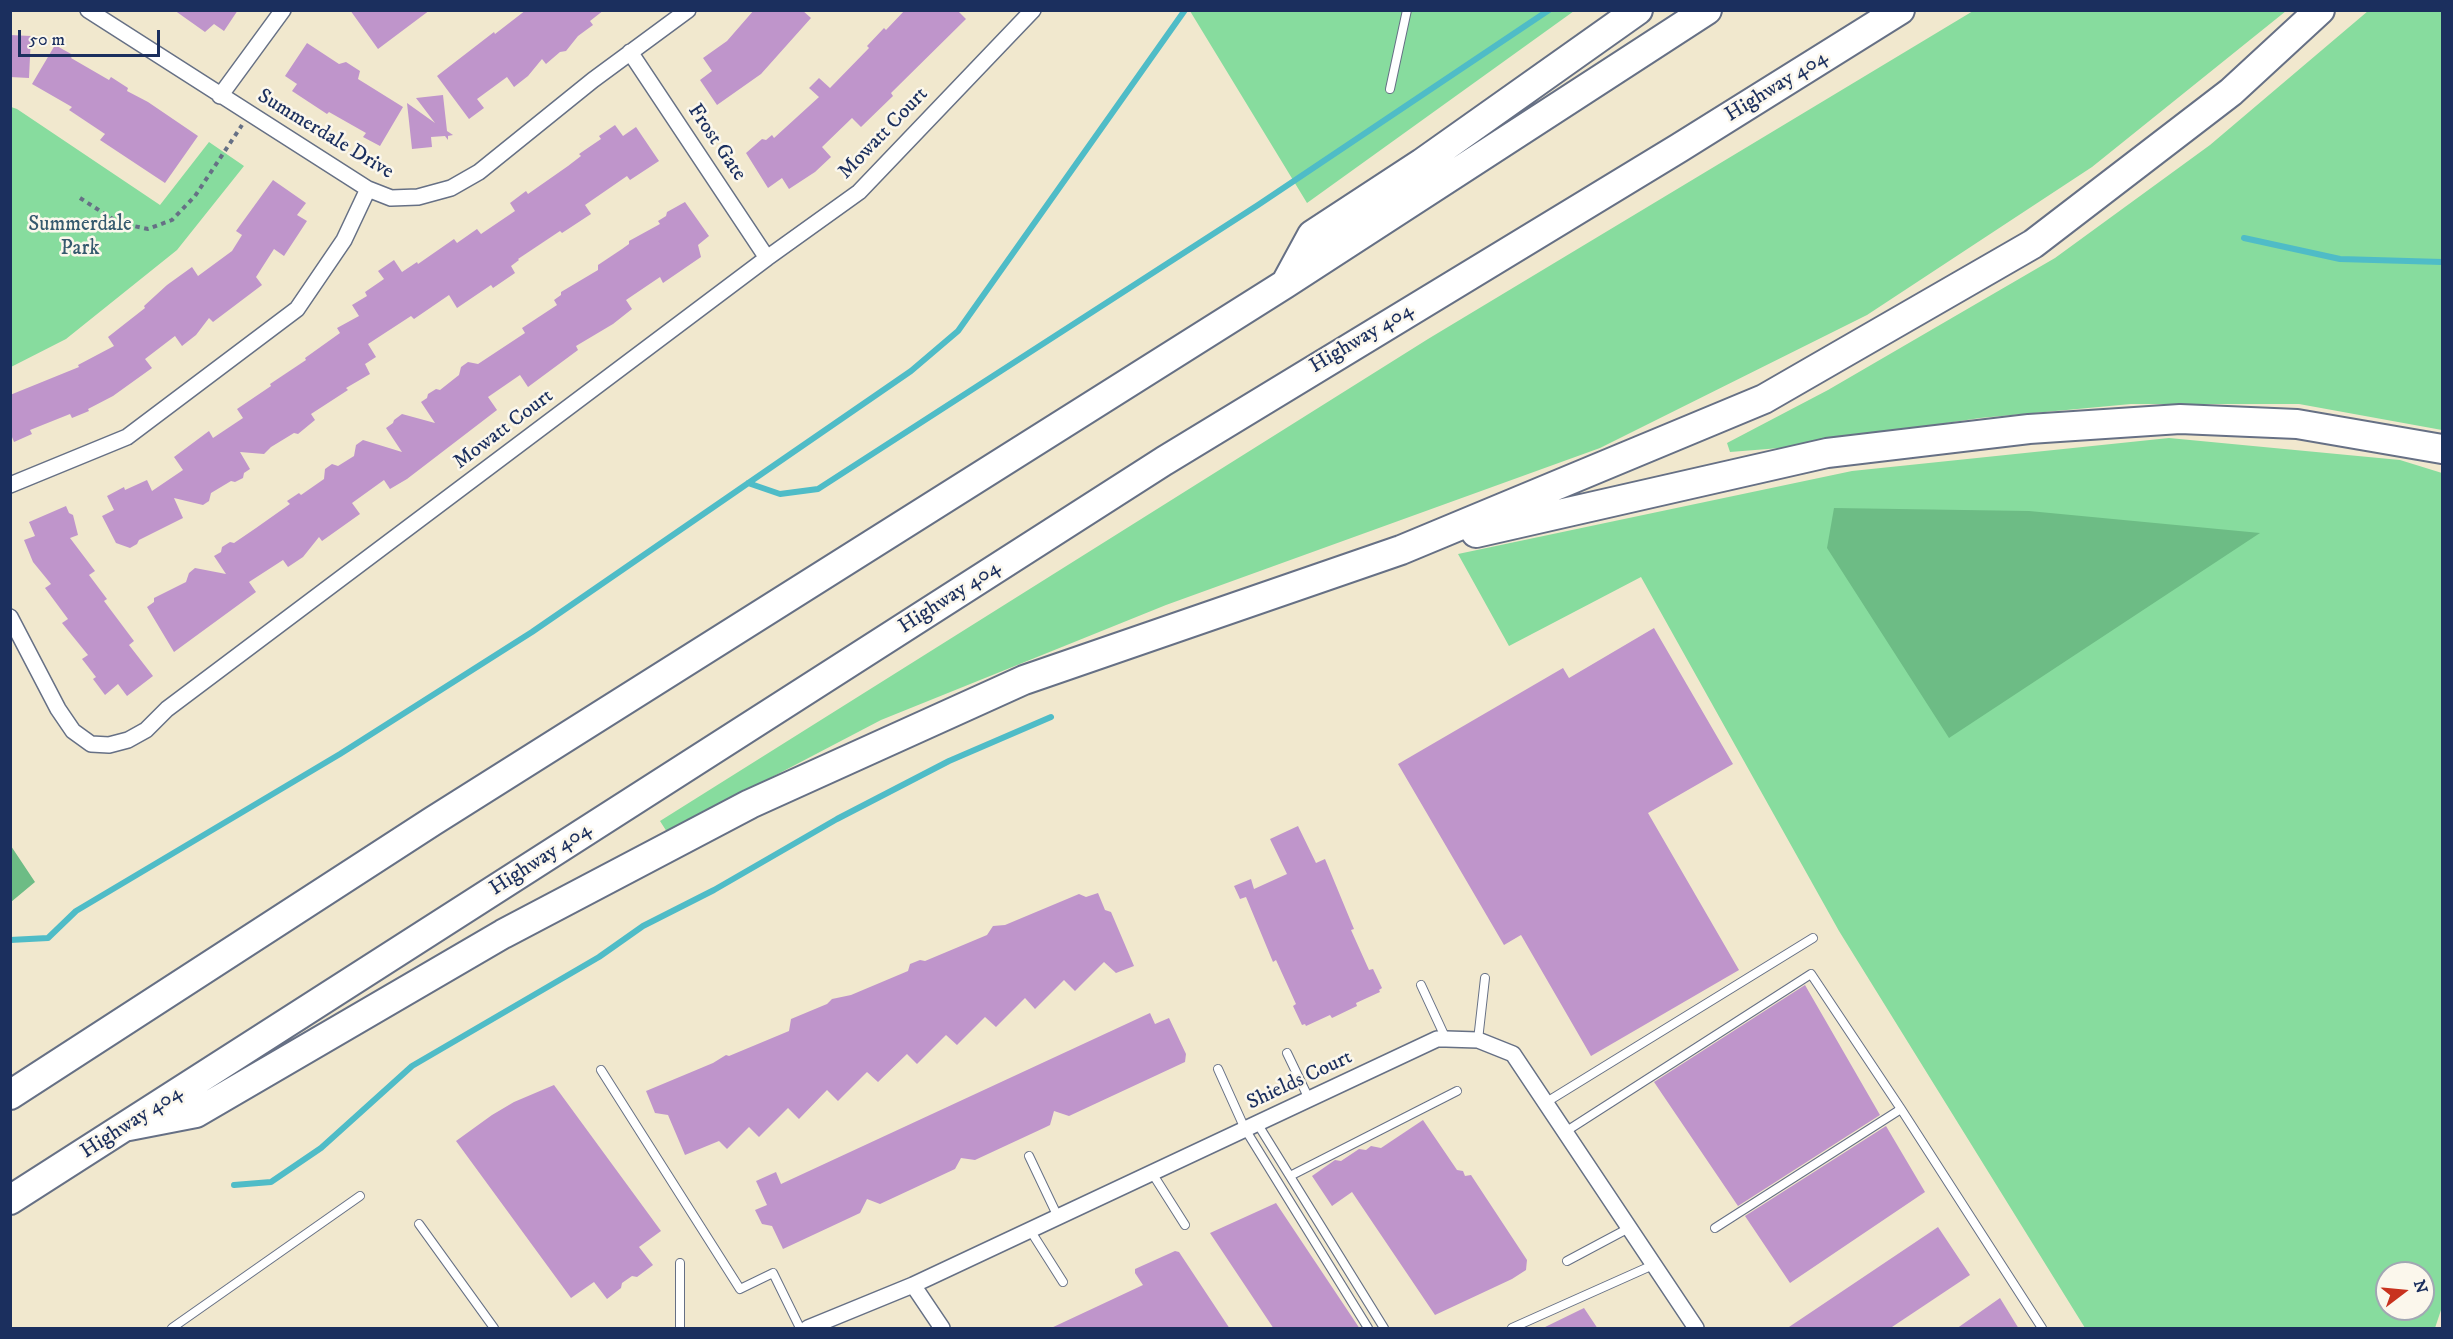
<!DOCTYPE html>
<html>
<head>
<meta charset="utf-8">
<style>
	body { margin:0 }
	#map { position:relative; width:2453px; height:1339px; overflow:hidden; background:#f1e8ce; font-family:"IM FELL DW Pica",serif }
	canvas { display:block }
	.frame { position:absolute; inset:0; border:12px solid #1b2f5e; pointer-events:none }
	.north { position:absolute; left:2375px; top:1261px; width:60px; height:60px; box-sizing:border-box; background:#fbf7ec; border:2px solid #a1a7b3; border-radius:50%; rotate:74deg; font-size:16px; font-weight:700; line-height:24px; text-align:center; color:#1b2f5e }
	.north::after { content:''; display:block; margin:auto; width:21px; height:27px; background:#c8321e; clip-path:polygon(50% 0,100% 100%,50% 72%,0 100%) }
	.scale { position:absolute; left:18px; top:30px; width:142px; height:27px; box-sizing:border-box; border:3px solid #1b2f5e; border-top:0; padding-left:8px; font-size:18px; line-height:21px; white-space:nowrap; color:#1b2f5e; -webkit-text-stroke:4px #fbf7ec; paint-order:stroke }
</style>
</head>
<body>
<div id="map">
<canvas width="2453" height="1339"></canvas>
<div class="frame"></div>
<div class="north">N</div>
<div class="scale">50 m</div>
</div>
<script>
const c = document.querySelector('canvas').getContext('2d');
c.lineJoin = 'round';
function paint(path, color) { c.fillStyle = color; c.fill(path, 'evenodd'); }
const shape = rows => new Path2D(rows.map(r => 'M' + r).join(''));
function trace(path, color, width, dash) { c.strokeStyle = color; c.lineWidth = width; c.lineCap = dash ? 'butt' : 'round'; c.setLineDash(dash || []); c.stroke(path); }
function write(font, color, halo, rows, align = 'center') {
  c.font = font + ' "IM FELL DW Pica",serif'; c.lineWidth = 5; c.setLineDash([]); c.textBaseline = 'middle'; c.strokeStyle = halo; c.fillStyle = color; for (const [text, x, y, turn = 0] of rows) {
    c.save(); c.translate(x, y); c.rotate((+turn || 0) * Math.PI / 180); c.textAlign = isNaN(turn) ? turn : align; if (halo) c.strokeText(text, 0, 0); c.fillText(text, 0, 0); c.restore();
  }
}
paint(shape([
	[1190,11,1574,11,1307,203],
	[1973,11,2286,11,2092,167,1867,315,1600,448,1166,605,881,720,667,832,660,821,1428,339],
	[2368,11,2442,11,2442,430,2299,404,2131,404,1980,418,1780,448,1730,452,1727,443,1828,390,2055,258,2210,145],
	[11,107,17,109,160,205,209,142,244,166,177,250,66,339,11,367],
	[2169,438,2400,460,2442,473,2442,1307,2435,1328,2085,1328,1839,931,1641,577,1509,646,1458,554,1852,471],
	[2387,1273,2423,1273,2423,1309,2387,1309]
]), '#87dc9e');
paint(shape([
	[1834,508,2029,511,2260,533,1949,738,1827,548],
	[11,846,35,882,11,902,10,902]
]), '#6dbc85');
trace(shape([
	[2244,238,2340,259,2442,262],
	[748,483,780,494,818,489,1258,205,1549,10],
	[10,940,48,938,76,911,340,754,532,632,911,371,958,331,1185,10],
	[234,1185,271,1182,321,1148,412,1066,599,957,643,926,714,890,837,819,949,761,1051,717]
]), '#4fbcc7', 6);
paint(shape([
	[174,10,238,10,224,31,214,24,205,32],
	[350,10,430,10,378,49],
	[526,10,604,10,590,21,593,25,578,36,566,51,560,52,546,64,542,59,528,76,514,87,507,77,477,99,484,108,469,119,437,76,494,32,495,34],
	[754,10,802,10,811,18,761,74,717,105,700,80,712,71,703,58,727,41],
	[905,10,957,10,966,19,891,93,893,96,861,127,852,118,822,147,831,157,815,172,789,189,782,178,768,188,746,153,762,139,766,140,772,135,774,138,819,97,809,88,819,78,830,88,869,48,867,46,884,28,886,30],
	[10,35,31,36,29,78,10,77],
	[307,43,339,64,346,62,360,71,358,79,403,107,380,146,363,137,366,133,329,112,327,114,292,91,297,84,285,76],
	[55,45,73,55,71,58,109,80,111,77,128,88,127,91,148,102,198,136,165,183,100,140,105,134,69,110,72,107,32,84],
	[443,95,447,131,453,135,448,136,448,140,445,136,431,137,432,147,412,149,407,103,435,123,416,98],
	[615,125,623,136,636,127,659,161,630,180,627,176,585,205,591,214,562,233,560,231,518,259,519,260,511,266,515,273,493,288,491,285,457,308,449,295,414,319,411,316,368,344,376,357,365,364,370,374,346,388,348,390,311,414,315,420,298,434,294,433,271,447,264,454,240,452,250,469,244,473,243,478,235,482,231,481,211,493,209,501,203,505,174,498,183,518,139,540,137,544,130,548,116,543,102,516,114,510,107,496,124,487,125,490,147,480,152,491,183,470,174,457,209,431,213,438,243,418,237,409,271,386,270,384,306,360,305,358,340,333,337,328,359,316,352,305,367,296,365,292,384,279,378,271,394,260,402,272,417,262,418,264,454,239,457,243,477,229,481,234,515,211,510,203,526,191,528,194,568,166,581,156,579,154,601,139,599,136],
	[273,180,306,203,297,215,307,221,284,256,274,249,256,277,262,285,213,322,209,318,196,335,182,346,175,336,145,359,152,368,113,396,88,409,89,411,72,418,70,414,30,430,32,434,14,442,10,432,10,395,79,367,78,365,114,346,108,337,145,308,144,306,167,285,192,267,198,276,232,251,242,235,236,231],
	[685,202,709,236,698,245,701,257,663,283,660,277,626,300,632,309,613,324,576,346,578,350,528,387,520,375,488,397,497,410,407,479,390,489,384,480,352,503,360,514,322,541,319,537,303,557,288,567,283,560,249,582,256,592,174,652,147,607,154,602,154,598,186,582,189,573,195,568,226,574,214,556,221,552,222,547,230,542,234,543,256,528,290,504,287,501,299,493,301,495,324,479,325,469,332,464,338,466,354,456,356,445,363,440,402,452,386,428,393,423,394,420,402,414,435,423,421,402,427,398,428,394,436,389,440,390,459,375,461,367,468,362,478,364,525,333,522,328,557,305,554,300,561,295,561,292,598,270,598,265,622,249,629,244,629,241,660,224,658,221,666,216,667,212],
	[66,506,69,513,73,515,78,535,70,538,95,571,89,575,107,599,104,601,134,641,129,645,153,676,127,696,118,684,105,695,93,679,96,677,82,659,88,655,62,623,68,619,45,588,51,584,33,562,24,540,35,536,29,522],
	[1654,628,1733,764,1648,813,1739,970,1591,1056,1521,935,1504,945,1398,764,1563,668,1569,678],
	[1298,826,1316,863,1325,859,1354,929,1351,930,1369,970,1373,969,1382,988,1379,990,1380,992,1356,1003,1357,1006,1332,1018,1330,1015,1306,1026,1305,1024,1302,1025,1293,1006,1296,1004,1276,960,1273,962,1246,897,1240,899,1234,886,1251,879,1254,889,1287,874,1270,839],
	[1098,893,1105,910,1111,912,1134,966,1116,973,1104,962,1075,991,1064,980,1035,1009,1025,998,996,1027,985,1017,957,1045,946,1035,917,1064,907,1054,878,1082,867,1072,838,1101,827,1090,799,1119,788,1108,759,1137,749,1127,727,1149,719,1141,685,1155,668,1115,655,1113,646,1091,713,1063,726,1055,729,1056,789,1031,791,1019,827,1004,832,999,851,995,908,971,910,964,920,960,925,961,987,935,993,926,1005,925,1079,894,1086,897],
	[1805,985,1880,1115,1738,1206,1654,1082],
	[1150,1013,1155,1024,1169,1018,1186,1054,1185,1062,1069,1116,1054,1111,1050,1125,1046,1127,975,1160,961,1158,955,1169,880,1204,867,1199,860,1213,783,1249,772,1226,762,1224,755,1210,767,1205,756,1181,776,1172,781,1184],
	[554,1085,661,1231,639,1247,653,1265,637,1277,632,1276,622,1283,621,1288,607,1299,594,1282,571,1298,456,1141,492,1115,514,1102],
	[1423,1120,1457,1170,1463,1171,1465,1176,1471,1175,1527,1260,1526,1270,1512,1279,1435,1315,1352,1192,1332,1206,1312,1176,1335,1160,1341,1161,1359,1149,1366,1150,1371,1146,1381,1148],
	[1886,1126,1925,1192,1790,1283,1745,1216],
	[1276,1203,1360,1329,1274,1329,1210,1233],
	[1938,1227,1970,1275,1889,1329,1786,1329],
	[1175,1251,1179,1252,1230,1329,1049,1329,1143,1285,1135,1273,1135,1269],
	[2000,1298,2019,1329,1956,1329],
	[1584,1308,1598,1329,1541,1329]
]), '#bf95cb');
const lane = shape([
	[1390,89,1407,10],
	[1421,985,1446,1039],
	[1478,1040,1485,978],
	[1287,1053,1309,1099],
	[1218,1069,1245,1129,1368,1328],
	[601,1070,740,1289,773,1273,800,1328],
	[1545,1103,1813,938],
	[1257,1123,1384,1328],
	[1565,1132,1811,974,1901,1109,2042,1328],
	[1029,1156,1058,1217],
	[1152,1173,1185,1225],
	[1290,1176,1457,1091],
	[419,1224,494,1328],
	[1715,1228,1901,1109],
	[1030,1230,1063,1282],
	[1567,1261,1629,1228],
	[680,1263,680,1328],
	[172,1328,360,1196],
	[1512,1328,1653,1265]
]);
const street = shape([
	[88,10,368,189,391,198,418,197,451,188,479,172,593,80,688,10],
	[630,52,767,258],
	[220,96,283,10],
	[10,485,127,437,297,309,344,240,368,189],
	[10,617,58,709,73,731,91,744,109,745,128,740,146,730,167,709,767,258,859,192,1033,10],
	[913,1285,942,1328],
	[808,1328,913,1285,1437,1039,1446,1039,1478,1040,1513,1054,1696,1328]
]);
const highway = shape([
	[1287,281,1312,235,1422,163,1638,10],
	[1476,533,1827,453,2029,429,2180,419,2297,424,2442,449],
	[10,1095,433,821,1285,284,1707,10],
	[129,1126,196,1113,503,934,750,804,1024,680,1401,550,1764,399,2033,244,2231,92,2320,10],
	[10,1200,1164,461,1679,148,1900,10]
]);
trace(lane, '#667085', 10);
trace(street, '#667085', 18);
trace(highway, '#667085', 32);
trace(shape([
	[80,198,119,223,148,229,172,220,195,196,242,125]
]), '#667085', 4, [4.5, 4.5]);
trace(lane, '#fff', 8);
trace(street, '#fff', 15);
trace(highway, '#fff', 28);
write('21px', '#1b2f5e', '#fbf7ec', [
	["Highway 404",1777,87,-32],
	["Mowatt Court",884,134,-46],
	["Summerdale Drive",325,135,31],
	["Frost Gate",716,143,56],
	["Highway 404",1362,339,-31],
	["Mowatt Court",504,430,-37],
	["Highway 404",950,598,-33],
	["Highway 404",541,860,-33],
	["Shields Court",1300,1081,-25],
	["Highway 404",132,1123,-33]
]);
write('21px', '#365a6e', '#fbf7ec', [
	["Summerdale",80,226],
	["Park",80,250]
]);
</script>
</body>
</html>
